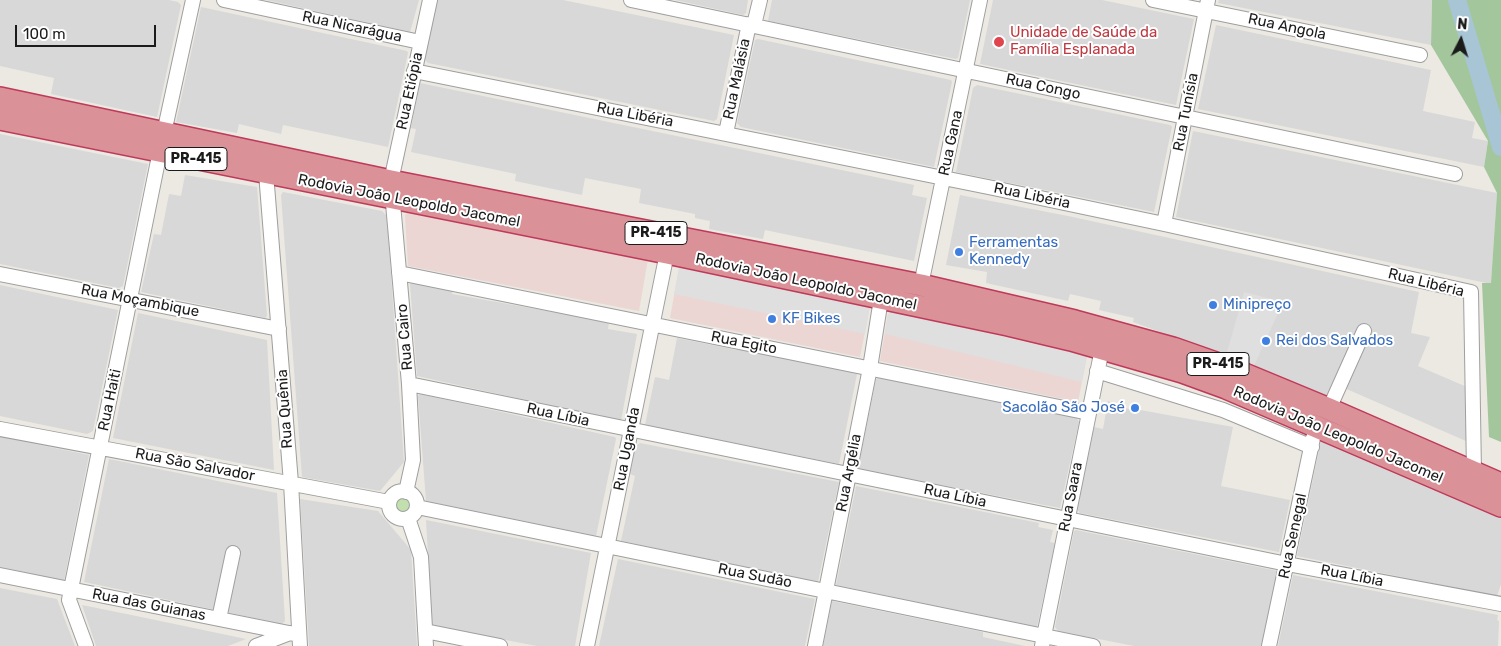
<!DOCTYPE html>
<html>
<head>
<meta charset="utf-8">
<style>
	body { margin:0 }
	#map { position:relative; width:1501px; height:646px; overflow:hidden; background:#ebe9e2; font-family:Rubik,sans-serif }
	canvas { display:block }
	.north { position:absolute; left:1436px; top:15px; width:50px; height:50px; -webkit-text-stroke:4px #fff; paint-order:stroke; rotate:5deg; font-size:14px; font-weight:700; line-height:20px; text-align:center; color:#1b1b1b }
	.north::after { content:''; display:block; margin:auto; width:18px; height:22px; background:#1b1b1b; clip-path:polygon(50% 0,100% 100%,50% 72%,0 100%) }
	.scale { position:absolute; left:15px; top:25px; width:141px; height:22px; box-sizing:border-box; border:2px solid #1b1b1b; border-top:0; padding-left:6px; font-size:15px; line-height:18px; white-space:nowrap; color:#1b1b1b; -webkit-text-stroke:4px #fff; paint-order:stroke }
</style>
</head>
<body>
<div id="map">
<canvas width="1501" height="646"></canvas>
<div class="north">N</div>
<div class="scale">100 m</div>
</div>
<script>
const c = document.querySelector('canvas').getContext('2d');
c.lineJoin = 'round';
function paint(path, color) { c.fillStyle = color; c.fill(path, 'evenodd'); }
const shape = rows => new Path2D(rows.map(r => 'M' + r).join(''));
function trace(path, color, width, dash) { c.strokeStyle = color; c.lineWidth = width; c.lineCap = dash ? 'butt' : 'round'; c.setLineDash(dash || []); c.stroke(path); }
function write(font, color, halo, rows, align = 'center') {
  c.font = font + ' Rubik,sans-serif'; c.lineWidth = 4; c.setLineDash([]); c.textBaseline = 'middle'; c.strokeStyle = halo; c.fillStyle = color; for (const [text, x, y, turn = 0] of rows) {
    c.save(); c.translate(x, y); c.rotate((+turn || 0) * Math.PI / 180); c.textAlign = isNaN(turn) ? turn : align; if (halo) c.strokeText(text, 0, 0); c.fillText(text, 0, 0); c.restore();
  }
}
paint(shape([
	[0,0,169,0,178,2,181,5,157,117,51,94,54,78,0,66],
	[266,0,419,0,410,32],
	[438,0,563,0,734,35,717,119,714,121,428,63,424,59],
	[675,0,748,0,746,13,743,15],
	[772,0,970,0,958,58,956,59,768,21],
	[993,0,1102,0,1194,19,1176,105,980,64],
	[1219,0,1432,0,1431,45,1218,3],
	[201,7,407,51,408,53,388,147,283,125,281,134,239,124,237,133,176,122],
	[1216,25,1431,70,1423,111,1475,122,1472,138,1488,141,1484,167,1198,109],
	[758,39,951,80,952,82,934,167,741,127,737,123,755,40],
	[420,83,914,185,912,195,927,198,914,261,765,230,763,239,709,229,710,221,695,218,695,214,639,203,641,189,585,178,582,195,515,181,516,174,411,152,416,129,411,128],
	[977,85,1170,125,1172,127,1154,212,956,172,973,88],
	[1193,131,1497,193,1491,284,1176,217],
	[0,134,148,164,123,286,119,288,0,264],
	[185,175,257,187,267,316,265,318,141,292,154,234,161,235,169,194,181,196],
	[283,192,382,211,387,216,404,462,380,491,302,477,281,195],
	[960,195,1068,216,1419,292,1411,333,1430,337,1418,366,1467,387,1466,441,1335,384,1329,398,1267,371,1133,322,1134,318,1099,310,1101,301,1070,294,1068,301,986,283,987,272,946,265],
	[415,282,453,288,452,294,609,322,608,329,637,334,621,421,417,376,410,284],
	[0,285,118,310,93,431,87,434,0,416],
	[138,313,267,340,274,470,113,438],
	[677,338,737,350,738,345,858,369,839,464,645,425,655,377,669,380],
	[880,377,1077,418,1079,422,1060,508,858,469,876,379],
	[420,394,615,437,616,439,596,536,426,501,418,396],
	[1108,401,1134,411,1135,409,1233,427,1221,486,1290,500,1279,552,1080,513,1077,509,1094,427,1103,429],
	[0,437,89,455,64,581,0,567],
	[1321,440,1501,517,1501,584,1497,596,1297,556],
	[640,443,839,482,818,582,621,541,635,476,630,474,634,451,637,445],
	[109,459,277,493,285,621,282,624,84,582],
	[856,486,1039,523,1038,527,1053,530,1050,542,1055,543,1037,627,836,585],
	[300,499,378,511,411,550,417,646,309,646],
	[426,520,591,553,575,646,537,646,432,626],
	[1076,530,1278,571,1262,646,1134,646,1058,631,1055,627,1074,531],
	[618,559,815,599,805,646,599,646],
	[1293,575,1498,615,1497,620,1499,621,1498,646,1278,646],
	[0,588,57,599,75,646,0,646],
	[832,601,983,632,983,637,1025,646,823,646],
	[82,605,146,618,246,639,228,646,96,646]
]), '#d9d8d8');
paint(shape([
	[409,211,648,259,639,311,408,266,405,215],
	[679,268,870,306,860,357,670,318],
	[888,314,1087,356,1078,402,880,361]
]), '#ebd6d3');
paint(shape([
	'396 505a7 7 0 1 1 14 0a7 7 0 1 1-14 0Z'
]), '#c1e0ad');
paint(shape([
	[1432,0,1501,0,1501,442,1489,437,1482,283,1491,283,1497,193,1484,167,1488,141,1431,45]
]), '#a4c69c');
paint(shape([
	[679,268,870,306,865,334,674,294],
	[1244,292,1283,302,1254,366,1226,356],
	[892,311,1087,356,1082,382,885,334,888,314]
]), '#dfdfdf');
trace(shape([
	[1457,0,1501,147]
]), '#a7c5d4', 18);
const minor = shape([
	[224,0,420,42],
	[631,0,1455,174],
	[1153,0,1420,55],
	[754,25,760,0],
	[414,71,993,188,1164,224,1471,292,1474,472],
	[164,133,193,0],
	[726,133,749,24],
	[266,173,291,483,300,646],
	[1164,224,1208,0],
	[399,273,1089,413],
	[0,274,279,329],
	[921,285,980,0],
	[1097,371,1223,410,1312,447],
	[409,384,1287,564,1501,604],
	[1329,409,1364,331],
	[0,429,389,502],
	'389 505a14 14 0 1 1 28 0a14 14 0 1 1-28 0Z',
	[406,492,413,460,409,384,391,181,430,0],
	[417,507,1093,646],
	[408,518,421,557,426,646],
	[0,575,299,635],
	[219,619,233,553],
	[425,631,500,646],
	[86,646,69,600,71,589,160,151],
	[256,646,290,633],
	[587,646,667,253],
	[815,646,870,368,881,299],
	[1042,646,1102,349],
	[1269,646,1313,438]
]);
const highway = shape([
	[0,98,391,181,921,285,1075,321,1173,348,1230,368,1329,409,1501,484],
	[0,119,667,253,1008,325,1071,340,1182,372,1226,388,1501,506]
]);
trace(minor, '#9f9f9f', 16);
trace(highway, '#bf3959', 24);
trace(minor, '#fff', 14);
trace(highway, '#da9298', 21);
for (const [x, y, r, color] of [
	[999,42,6,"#e0444e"],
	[959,252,5,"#3f7fe0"],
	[1213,305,5,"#3f7fe0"],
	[772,319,5,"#3f7fe0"],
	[1266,341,5,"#3f7fe0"],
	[1135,408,5,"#3f7fe0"]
]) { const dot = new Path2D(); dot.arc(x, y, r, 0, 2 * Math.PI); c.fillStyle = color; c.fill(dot); trace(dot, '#fff', 2); }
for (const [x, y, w] of [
	[196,159,62],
	[656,233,62],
	[1218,364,62]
]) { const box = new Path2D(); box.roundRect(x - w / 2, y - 11.5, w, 23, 4); c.fillStyle = '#fff'; c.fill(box); trace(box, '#1b1b1b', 1); }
write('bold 14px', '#1b1b1b', null, [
	["PR-415",196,159],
	["PR-415",656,233],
	["PR-415",1218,364]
]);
write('15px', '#1b1b1b', '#fff', [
	["Rua Nicarágua",352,27,12],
	["Rua Angola",1287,27,12],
	["Rua Malásia",737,79,-78],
	["Rua Congo",1043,87,12],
	["Rua Etiópia",410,91,-78],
	["Rua Tunísia",1186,112,-79],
	["Rua Libéria",635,115,11],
	["Rua Gana",951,143,-78],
	["Rua Libéria",1032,196,12],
	["Rodovia João Leopoldo Jacomel",409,201,11],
	["Rodovia João Leopoldo Jacomel",806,282,12],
	["Rua Libéria",1426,283,14],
	["Rua Moçambique",140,301,11],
	["Rua Cairo",405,337,-95],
	["Rua Egito",744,343,11],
	["Rua Haiti",110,400,-78],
	["Rua Quênia",285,409,-94],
	["Rua Líbia",558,415,12],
	["Rodovia João Leopoldo Jacomel",1338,435,23],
	["Rua Uganda",627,449,-79],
	["Rua São Salvador",195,465,11],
	["Rua Argélia",849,473,-79],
	["Rua Líbia",955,496,12],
	["Rua Saara",1071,497,-79],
	["Rua Senegal",1293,536,-78],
	["Rua Sudão",755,576,11],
	["Rua Líbia",1352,576,11],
	["Rua das Guianas",149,605,11]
]);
write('15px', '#be3a42', '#fff', [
	["Unidade de Saúde da",1010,33],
	["Família Esplanada",1010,50]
], 'left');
write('15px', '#366cbe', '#fff', [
	["Ferramentas",969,243],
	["Kennedy",969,260],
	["Minipreço",1223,305],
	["KF Bikes",782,319],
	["Rei dos Salvados",1276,341],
	["Sacolão São José",1125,408,"right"]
], 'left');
</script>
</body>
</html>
